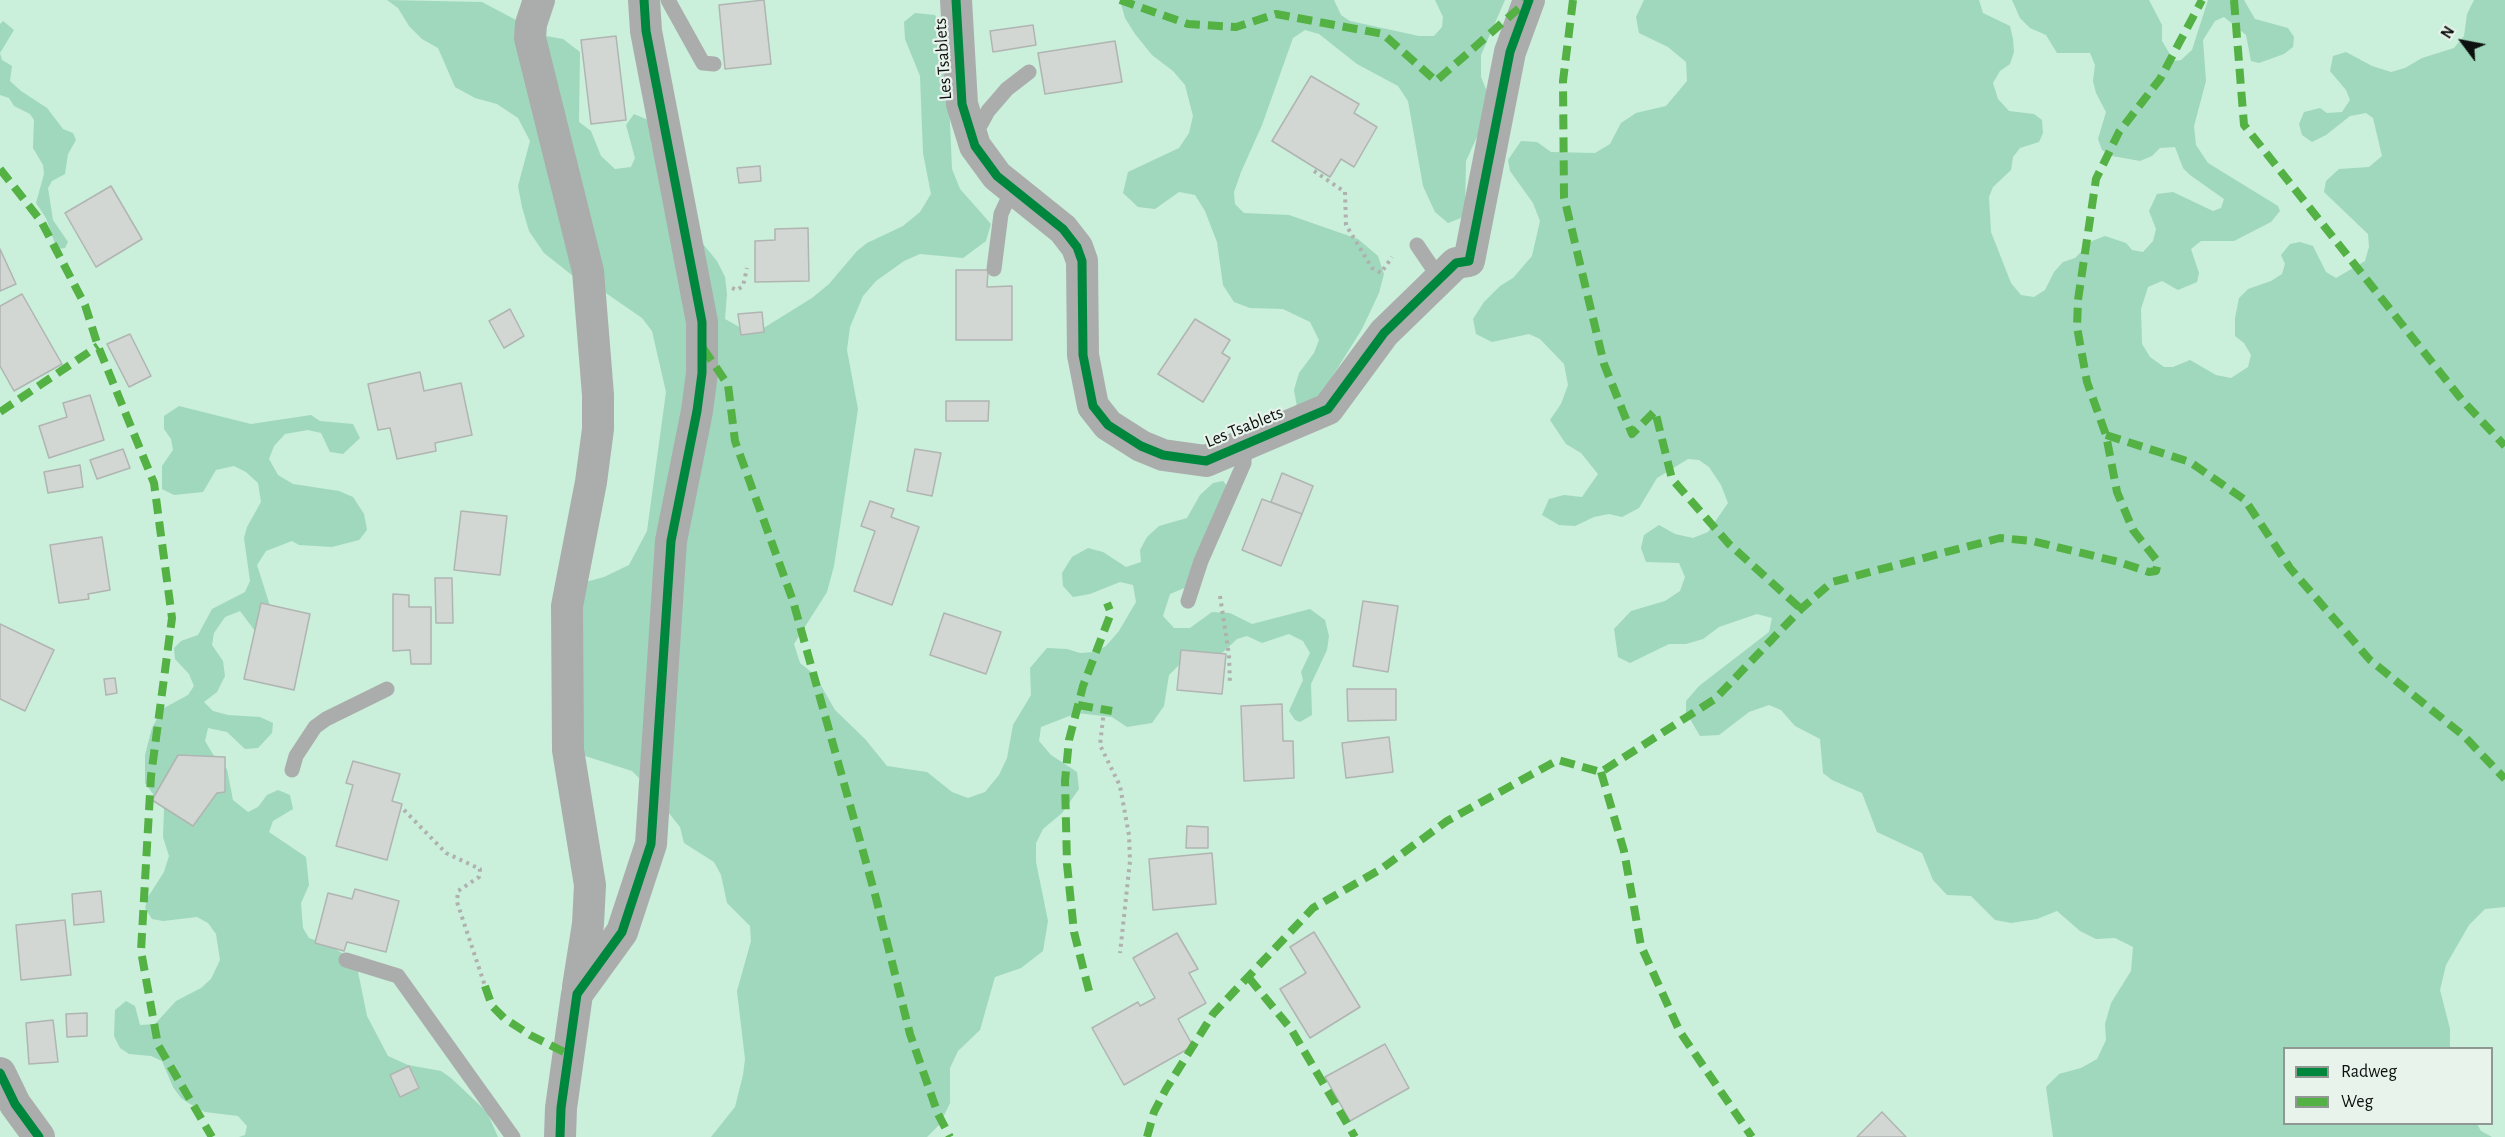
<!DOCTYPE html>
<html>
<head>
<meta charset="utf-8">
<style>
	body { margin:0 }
	#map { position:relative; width:2505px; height:1137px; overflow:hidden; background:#ebf0ed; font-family:"Alegreya Sans",sans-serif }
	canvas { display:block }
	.legend { position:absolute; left:2283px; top:1047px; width:210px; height:78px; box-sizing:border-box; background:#e8f3ec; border:2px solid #909893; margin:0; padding:8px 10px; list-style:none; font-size:18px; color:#0c100e }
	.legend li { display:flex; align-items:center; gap:12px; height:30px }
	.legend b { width:30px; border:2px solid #909893 }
	.north { position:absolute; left:2433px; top:12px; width:60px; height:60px; -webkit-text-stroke:4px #e8f3ec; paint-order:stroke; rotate:302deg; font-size:16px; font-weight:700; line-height:24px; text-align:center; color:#0c100e }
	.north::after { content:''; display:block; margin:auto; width:21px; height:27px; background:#0c100e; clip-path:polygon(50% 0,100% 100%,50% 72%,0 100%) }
</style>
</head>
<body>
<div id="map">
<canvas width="2505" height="1137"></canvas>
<ul class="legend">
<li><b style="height:8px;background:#00873e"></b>Radweg</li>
<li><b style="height:8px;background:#54b144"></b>Weg</li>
</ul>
<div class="north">N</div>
</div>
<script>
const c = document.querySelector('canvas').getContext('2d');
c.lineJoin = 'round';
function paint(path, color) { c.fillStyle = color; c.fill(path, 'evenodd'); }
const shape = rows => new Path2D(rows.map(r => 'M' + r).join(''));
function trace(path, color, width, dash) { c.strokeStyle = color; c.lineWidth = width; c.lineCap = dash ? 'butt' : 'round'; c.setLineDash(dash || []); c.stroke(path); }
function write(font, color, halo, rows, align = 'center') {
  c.font = font + ' "Alegreya Sans",sans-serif'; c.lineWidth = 4.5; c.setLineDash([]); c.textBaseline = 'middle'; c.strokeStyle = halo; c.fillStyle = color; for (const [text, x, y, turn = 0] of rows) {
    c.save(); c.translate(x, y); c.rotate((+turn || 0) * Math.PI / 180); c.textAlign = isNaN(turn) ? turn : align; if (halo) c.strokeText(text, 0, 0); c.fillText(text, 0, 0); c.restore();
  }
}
paint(shape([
	[0,0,2505,0,2505,1137,0,1137],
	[2284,1048,2492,1048,2492,1124,2284,1124]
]), '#caefdb');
paint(shape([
	[387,0,482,2,546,36,563,39,580,52,579,122,591,131,601,156,615,169,631,167,635,158,626,125,634,114,648,120,653,131,651,143,656,158,693,232,717,261,725,277,727,294,725,319,743,329,762,329,812,298,829,284,857,251,867,243,903,226,920,212,931,194,923,153,920,76,905,39,904,22,915,13,935,15,944,34,947,54,952,169,960,189,991,224,986,241,963,258,920,254,904,261,876,281,863,296,850,327,847,350,858,409,834,566,827,592,794,644,800,663,815,675,835,710,865,739,887,766,927,772,952,792,968,798,985,792,999,775,1007,758,1013,725,1031,695,1030,668,1047,648,1067,649,1080,653,1094,652,1106,646,1119,631,1136,602,1133,585,1120,582,1090,594,1073,597,1063,586,1062,573,1072,557,1088,548,1103,552,1126,567,1141,562,1140,550,1147,537,1159,526,1187,518,1200,495,1213,483,1223,481,1232,492,1194,584,1170,594,1163,616,1174,628,1190,628,1212,612,1230,613,1252,624,1310,609,1325,620,1329,636,1327,650,1311,684,1312,715,1300,722,1295,720,1289,711,1303,680,1301,672,1310,653,1303,641,1289,634,1262,643,1247,636,1237,639,1220,655,1179,665,1169,675,1164,706,1152,723,1127,727,1112,717,1077,713,1041,727,1039,741,1051,755,1077,772,1079,789,1062,813,1043,829,1036,843,1036,862,1048,921,1043,951,1021,968,995,977,980,1030,958,1051,950,1068,950,1103,940,1124,927,1137,711,1137,735,1107,743,1075,745,1059,737,991,751,941,750,926,727,903,721,875,714,862,684,843,680,827,649,788,632,771,582,755,578,584,604,577,629,565,647,531,666,392,652,331,642,318,603,291,587,287,544,253,529,231,522,207,518,186,530,141,518,118,497,104,475,98,455,87,438,48,422,39,409,26,398,8],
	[1120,0,1334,0,1341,15,1350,21,1419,36,1434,36,1442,27,1443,17,1435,0,1505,0,1481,55,1481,77,1490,99,1482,126,1466,161,1465,209,1461,218,1448,223,1435,212,1423,186,1408,101,1398,86,1357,64,1319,34,1305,30,1293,38,1262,125,1241,172,1234,192,1235,204,1244,213,1289,215,1358,239,1378,256,1384,274,1379,293,1362,329,1317,401,1297,407,1294,390,1299,373,1314,353,1319,340,1310,322,1283,309,1250,308,1234,302,1223,285,1217,242,1205,211,1195,195,1179,192,1155,209,1138,207,1123,193,1128,172,1179,148,1189,133,1193,116,1185,85,1173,71,1152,55,1135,34,1125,18],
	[1644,0,1979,0,1983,13,2010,26,2013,39,2014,52,2010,64,2000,71,1993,83,1998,99,2009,111,2034,114,2042,120,2043,133,2039,142,2020,148,2013,157,2011,170,1993,187,1989,197,1991,232,2011,283,2021,295,2034,297,2045,290,2054,272,2063,262,2075,258,2092,241,2105,236,2126,243,2132,250,2143,252,2153,241,2156,229,2149,211,2157,194,2173,192,2213,211,2221,208,2224,199,2190,175,2183,168,2175,147,2160,148,2152,156,2140,161,2112,156,2102,150,2098,139,2106,112,2096,93,2093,81,2095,65,2090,53,2057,53,2046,35,2030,28,2020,18,2012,0,2149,0,2162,25,2162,41,2174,61,2181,60,2192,50,2208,0,2244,0,2255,19,2288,28,2294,37,2293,47,2284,54,2259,63,2251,61,2246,35,2224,17,2215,21,2203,40,2206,81,2194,126,2196,145,2208,163,2278,206,2280,211,2271,222,2234,241,2201,241,2191,249,2199,273,2197,282,2178,290,2162,281,2148,287,2141,309,2142,344,2150,357,2164,367,2173,367,2190,360,2216,375,2231,378,2248,367,2251,355,2244,343,2235,336,2235,318,2239,298,2248,289,2271,281,2282,274,2285,264,2281,255,2290,244,2300,242,2313,246,2326,272,2336,278,2365,261,2369,247,2368,234,2324,192,2326,181,2339,169,2369,167,2382,156,2373,118,2366,113,2350,116,2326,135,2312,142,2302,135,2299,124,2304,112,2320,108,2327,113,2342,112,2350,100,2346,90,2330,71,2333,56,2346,52,2372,66,2391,72,2405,68,2422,58,2454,48,2464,36,2467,14,2474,0,2505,0,2505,907,2485,909,2469,925,2446,965,2440,990,2450,1029,2450,1048,2284,1048,2284,1124,2477,1124,2481,1131,2492,1137,2053,1137,2046,1087,2059,1074,2081,1068,2097,1059,2106,1040,2105,1024,2111,1003,2131,971,2133,947,2115,938,2096,939,2080,931,2057,911,2037,919,2011,923,1995,920,1971,896,1947,895,1933,880,1922,853,1877,832,1862,793,1832,780,1823,773,1820,739,1795,726,1781,710,1769,705,1749,712,1719,735,1700,736,1686,712,1686,701,1699,686,1769,632,1772,618,1757,614,1719,627,1703,639,1686,644,1669,644,1630,663,1618,657,1614,629,1631,611,1665,601,1680,591,1685,577,1679,563,1646,562,1641,548,1644,535,1659,525,1675,534,1693,538,1708,532,1728,503,1721,485,1709,467,1699,460,1688,459,1657,478,1639,508,1622,517,1609,514,1594,517,1575,526,1559,525,1542,515,1549,499,1564,495,1582,497,1598,474,1581,453,1566,444,1550,420,1561,404,1568,385,1564,364,1540,339,1529,334,1492,342,1476,334,1473,319,1484,302,1500,286,1513,278,1532,256,1540,221,1533,203,1510,171,1508,160,1521,141,1537,142,1551,152,1595,153,1610,144,1621,123,1636,113,1666,106,1687,81,1686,62,1668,47,1639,33,1636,17],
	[3,21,14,30,0,53,2,60,12,66,10,81,21,91,47,108,63,129,73,133,76,140,68,154,65,174,52,181,48,188,53,220,68,242,65,248,58,249,55,244,46,218,36,203,44,174,43,165,33,148,34,120,30,114,14,106,9,98,0,95,0,24],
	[179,406,251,424,311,415,320,421,353,424,360,438,343,454,330,452,321,433,308,430,285,434,274,446,269,459,278,475,293,484,339,491,353,497,364,514,367,530,359,540,332,547,299,545,292,541,266,551,257,565,271,609,255,631,240,611,225,617,214,633,212,645,223,661,225,676,217,692,204,702,213,711,228,715,260,717,273,723,272,733,258,748,245,749,227,732,208,728,205,741,214,756,227,769,233,800,248,812,258,807,267,795,278,790,290,795,293,809,273,821,269,832,306,857,309,885,301,903,303,928,309,938,329,945,356,962,367,1016,388,1056,408,1065,441,1071,451,1078,487,1112,498,1137,239,1137,245,1135,247,1126,238,1116,205,1112,190,1104,181,1098,173,1087,162,1061,151,1056,129,1054,120,1048,114,1036,115,1010,126,1001,135,1006,140,1025,155,1024,176,1001,201,988,211,979,220,960,216,934,208,923,197,917,163,921,152,919,145,908,148,897,164,872,169,856,163,837,164,809,145,783,145,755,152,728,159,715,164,708,188,695,194,686,189,674,175,659,174,648,181,641,198,635,212,609,245,592,250,581,244,538,247,527,261,502,258,483,246,472,234,466,216,470,203,492,174,495,162,489,162,466,173,450,171,439,164,429,164,416]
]), '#a0d8bd');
const building = shape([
	[764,0,771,64,725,69,719,5,764,0],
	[1033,25,1036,45,993,52,990,31,1033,25],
	[616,36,626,120,591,124,581,40,616,36],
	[1115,41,1122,82,1045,94,1038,53,1115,41],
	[1311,76,1359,104,1354,113,1377,127,1354,167,1341,159,1330,177,1272,141,1311,76],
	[760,166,761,181,739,183,737,168,760,166],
	[111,186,142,239,96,267,65,213,111,186],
	[808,228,809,281,755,282,755,241,775,240,775,229,808,228],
	[0,249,16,284,0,291,0,249],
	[956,270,988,270,987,287,1012,286,1012,340,956,340,956,270],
	[22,294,62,364,14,391,0,366,0,306,22,294],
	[510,309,524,336,504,348,489,321,510,309],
	[762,312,764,332,741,335,738,314,762,312],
	[1195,319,1230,340,1222,353,1230,358,1203,402,1158,374,1195,319],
	[130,334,151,376,129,387,107,344,130,334],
	[420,372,424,391,461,383,472,435,435,443,436,451,397,459,390,428,378,430,368,384,420,372],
	[90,395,104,440,49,458,39,426,67,417,63,403,90,395],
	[946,401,989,401,988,421,946,421,946,401],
	[123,449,130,468,97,479,90,460,123,449],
	[915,449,941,453,932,496,907,491,915,449],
	[80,465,83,487,48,493,44,472,80,465],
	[1282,473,1313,486,1302,514,1271,502,1282,473],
	[1262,499,1302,514,1281,566,1242,550,1262,499],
	[870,501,894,509,891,517,919,527,892,605,854,591,875,531,861,526,870,501],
	[461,511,507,516,500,575,454,570,461,511],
	[102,537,110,590,88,594,89,599,59,603,50,545,102,537],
	[435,578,452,578,453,623,436,623,435,578],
	[393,594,409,595,409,607,431,607,431,664,411,664,410,650,393,651,393,594],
	[1363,601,1398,606,1388,672,1353,666,1363,601],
	[261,603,310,614,294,690,244,679,261,603],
	[944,613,1001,632,986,674,930,655,944,613],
	[0,624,54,650,25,711,0,699,0,624],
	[1181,650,1226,654,1222,694,1177,690,1181,650],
	[115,678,117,693,106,695,104,679,115,678],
	[1347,689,1396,689,1396,720,1348,721,1347,689],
	[1282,704,1283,741,1293,741,1294,778,1244,781,1241,706,1282,704],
	[1389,737,1393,772,1346,778,1342,743,1389,737],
	[178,755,225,757,225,792,217,793,193,826,152,800,178,755],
	[353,761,400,774,392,801,402,804,387,860,336,846,353,785,346,783,353,761],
	[1187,826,1208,827,1208,848,1186,848,1187,826],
	[1212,853,1216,904,1153,910,1149,859,1212,853],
	[355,889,399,901,386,952,347,942,344,951,315,943,328,893,352,899,355,889],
	[101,891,104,922,74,925,72,894,101,891],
	[65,920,71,975,21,980,16,925,65,920],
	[1314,932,1360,1007,1310,1038,1280,989,1306,973,1290,947,1314,932],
	[1177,933,1198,969,1189,973,1206,1003,1178,1019,1193,1046,1124,1085,1092,1028,1138,1002,1140,1006,1155,998,1133,958,1177,933],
	[87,1013,87,1036,67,1037,66,1014,87,1013],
	[53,1020,58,1062,29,1064,26,1023,53,1020],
	[1385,1044,1409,1088,1350,1121,1325,1077,1385,1044],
	[409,1066,419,1088,400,1097,390,1075,409,1066],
	[1882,1112,1906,1137,1857,1137,1882,1112]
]);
paint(building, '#d2d7d4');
trace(building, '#b0b5b2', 1.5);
trace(shape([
	[1314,171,1345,192,1346,225,1372,268,1381,273,1392,257],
	[732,288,737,290,743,286,747,268],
	[1220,596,1229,655,1230,685],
	[1104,710,1100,745,1120,786,1129,835,1130,861,1120,953],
	[404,810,446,853,480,869,479,877,458,891,457,902,485,986]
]), '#afb0af', 4, [3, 4.5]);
trace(shape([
	[668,0,703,63,714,64],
	[970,133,981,124,988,111,1007,89,1029,72],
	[1417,245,1440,279],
	[994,269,1001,214,1012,190],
	[1188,601,1201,561,1244,463,1244,445],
	[292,770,296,756,315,727,326,719,387,689],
	[346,960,398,976,513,1137]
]), '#aaadac', 15);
trace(shape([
	[539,0,531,24,530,38,588,271,598,395,598,429,591,482,567,606,568,750,590,885,588,924,578,987],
	[956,0,962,104,975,146,997,176,1063,229,1077,247,1082,261,1083,355,1093,406,1108,425,1141,446,1163,455,1206,461,1328,409,1384,333,1456,263,1469,261,1510,52,1529,0],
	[0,1073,15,1104,39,1137],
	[560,1137,561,1108,577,994,622,932,651,844,671,541,697,411,702,373,702,322,646,31,644,0]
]), '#aaadac', 32);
trace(shape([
	[1120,0,1188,24,1236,27,1276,14,1383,34,1436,81,1526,2],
	[1573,0,1563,81,1564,197,1604,364,1632,434,1655,411,1672,479,1729,544,1801,609],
	[2234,0,2244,125,2462,400,2505,446],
	[0,169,41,221,85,305,98,346,154,483,172,618,151,776,141,951,158,1045,212,1137],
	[703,348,728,385,735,441,793,601,876,898,910,1034,938,1114,950,1137],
	[0,412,98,346],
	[2106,435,2190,462,2245,500,2290,568,2370,660,2464,736,2505,779],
	[1078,705,1112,711],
	[1601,772,1624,851,1641,946,1680,1032,1752,1137],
	[1249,978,1291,1029,1355,1137],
	[485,986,492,1006,504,1018,530,1035,568,1054],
	[1089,991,1074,932,1067,864,1065,781,1069,740,1083,686,1111,613,1107,603],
	[1147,1137,1154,1112,1166,1089,1213,1014,1313,908,1381,869,1447,821,1558,760,1601,772,1715,699,1801,609,1832,582,2000,538,2032,541,2119,562,2149,572,2156,571,2158,562,2133,530,2117,492,2106,435,2087,382,2077,327,2078,300,2096,179,2119,132,2160,79,2202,0]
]), '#54b144', 8, [15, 8]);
trace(shape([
	[956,0,962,104,975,146,997,176,1063,229,1077,247,1082,261,1083,355,1093,406,1108,425,1141,446,1163,455,1206,461,1328,409,1384,333,1456,263,1469,261,1510,52,1529,0],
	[0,1073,15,1104,39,1137],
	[560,1137,561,1108,577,994,622,932,651,844,671,541,697,411,702,373,702,322,646,31,644,0]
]), '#00873e', 9);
write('18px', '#0c100e', '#e8f3ec', [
	["Les Tsablets",943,59,-94],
	["Les Tsablets",1244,427,-22]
]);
</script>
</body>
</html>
